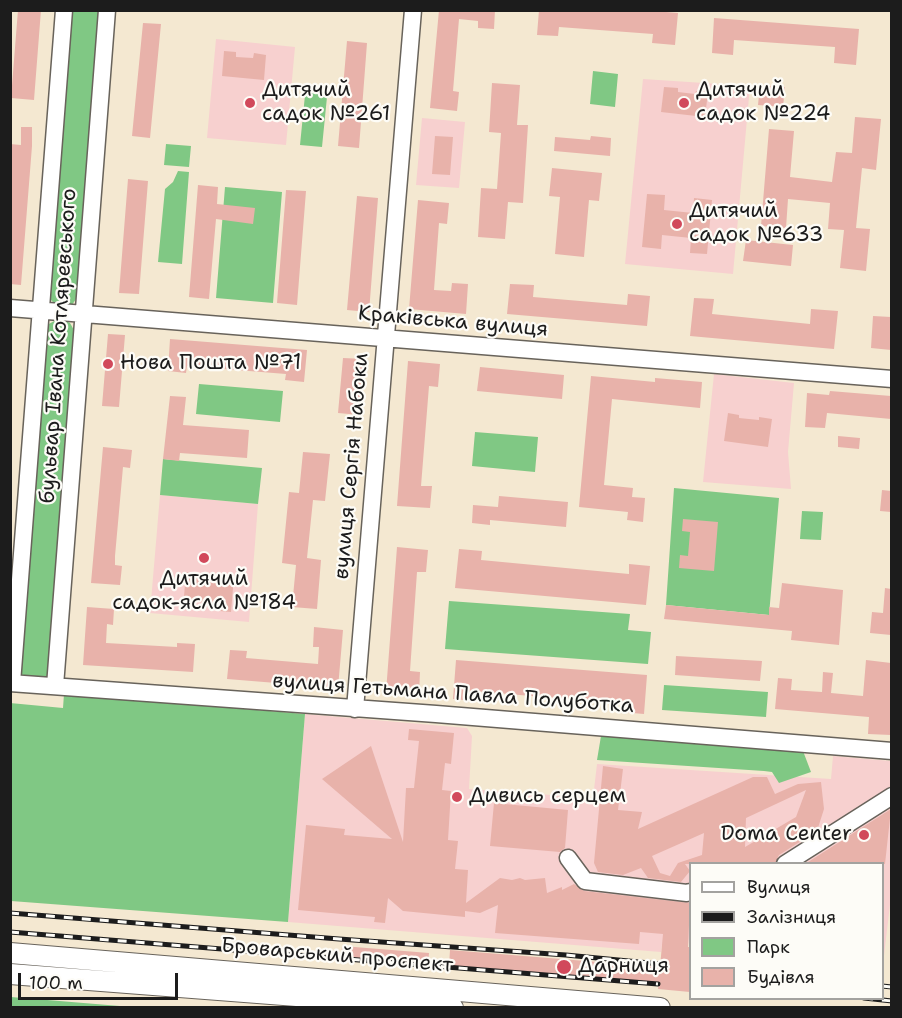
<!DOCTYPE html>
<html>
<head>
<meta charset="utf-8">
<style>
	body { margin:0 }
	#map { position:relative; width:902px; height:1018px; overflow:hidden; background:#f4e8d1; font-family:"Shantell Sans",sans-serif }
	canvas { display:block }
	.frame { position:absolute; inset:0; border:12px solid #1c1c1c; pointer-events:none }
	.legend { position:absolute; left:689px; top:862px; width:195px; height:138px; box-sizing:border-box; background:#fdfcf7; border:2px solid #a3a29f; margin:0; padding:8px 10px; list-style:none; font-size:18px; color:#1c1c1c }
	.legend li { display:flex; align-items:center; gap:12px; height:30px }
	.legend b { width:30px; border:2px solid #a3a29f }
	.scale { position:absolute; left:18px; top:973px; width:160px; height:27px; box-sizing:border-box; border:3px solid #1c1c1c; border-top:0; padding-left:8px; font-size:18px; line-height:21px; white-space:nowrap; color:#1c1c1c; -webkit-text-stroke:4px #fdfcf7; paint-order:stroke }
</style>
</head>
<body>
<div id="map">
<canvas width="902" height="1018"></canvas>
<div class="frame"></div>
<ul class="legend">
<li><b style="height:8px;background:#fff"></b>Вулиця</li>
<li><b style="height:8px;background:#1c1c1c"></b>Залізниця</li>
<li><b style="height:16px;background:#80c884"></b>Парк</li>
<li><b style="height:16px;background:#e8b2aa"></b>Будівля</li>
</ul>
<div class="scale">100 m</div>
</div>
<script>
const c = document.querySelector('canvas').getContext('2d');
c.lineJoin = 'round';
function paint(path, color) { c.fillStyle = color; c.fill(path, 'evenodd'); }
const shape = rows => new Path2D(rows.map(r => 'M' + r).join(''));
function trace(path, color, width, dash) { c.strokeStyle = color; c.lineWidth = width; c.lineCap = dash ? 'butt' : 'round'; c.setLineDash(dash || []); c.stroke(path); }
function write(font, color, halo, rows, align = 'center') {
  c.font = font + ' "Shantell Sans",sans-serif'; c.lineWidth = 4.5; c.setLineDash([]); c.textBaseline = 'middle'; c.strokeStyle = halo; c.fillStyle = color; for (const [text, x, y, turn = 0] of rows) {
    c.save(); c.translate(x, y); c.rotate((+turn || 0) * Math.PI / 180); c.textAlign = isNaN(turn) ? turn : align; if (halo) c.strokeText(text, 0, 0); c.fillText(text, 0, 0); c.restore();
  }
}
paint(shape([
	[216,39,295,47,286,145,207,138],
	[643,79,750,86,733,274,625,264],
	[422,118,465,122,459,188,416,185],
	[714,374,794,383,788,452,791,489,703,482],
	[160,495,258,504,249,622,150,613],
	[305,714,467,728,472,736,469,789,593,798,597,764,831,779,833,756,891,761,892,888,883,964,882,864,690,864,690,929,688,947,662,945,661,952,288,922]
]), '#f7d0cf');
paint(shape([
	[70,11,100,11,78,296,72,305,68,307,57,306,50,299],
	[593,71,618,74,615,107,590,104],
	[306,85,328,87,322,147,300,145],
	[166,144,191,146,189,167,164,165],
	[178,171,189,172,182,264,158,262,165,189,173,182],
	[225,187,282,192,273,303,216,298],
	[56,320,66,321,70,323,75,332,47,679,20,676,47,325],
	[199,384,283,391,280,422,196,414],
	[475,432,538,437,535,472,472,466],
	[163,459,262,468,258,504,160,495],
	[674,488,779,498,769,615,666,605],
	[802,511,823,512,821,540,800,539],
	[449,601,630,614,628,630,651,632,648,664,445,649],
	[664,685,768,692,766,717,662,710],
	[64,694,305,714,288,922,11,901,10,703,63,708],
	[605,734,803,751,811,772,779,783,772,772,764,771,597,760,601,736],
	[10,997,11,997,132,1007,11,1007]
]), '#80c884');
paint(shape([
	[18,10,41,10,34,100,11,98],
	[439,10,495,10,494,29,478,28,478,21,459,19,453,91,459,92,457,111,430,108],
	[539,10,642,10,678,13,675,45,652,43,653,34,559,27,558,36,537,35],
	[714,18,859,29,856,65,834,63,835,47,734,40,733,55,712,53],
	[143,23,161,24,150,138,132,136],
	[347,41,367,43,359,148,338,146],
	[224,51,236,52,236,57,253,58,254,53,266,55,264,80,222,76],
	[492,83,520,85,517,125,528,125,523,203,508,202,505,239,478,237,481,188,497,189,501,133,489,132],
	[760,85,785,87,783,107,758,105],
	[664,87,678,88,678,92,695,94,696,91,708,92,705,117,661,112],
	[855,117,881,119,876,170,862,168,856,228,870,229,866,271,840,268,844,230,828,229,830,203,788,199,786,228,761,226,769,129,794,131,790,177,832,182,836,152,852,153],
	[21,127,32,127,32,146,21,285,10,284,10,144,21,145],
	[435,136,453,137,450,175,432,174],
	[591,136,611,138,610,156,554,151,555,137,590,140],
	[552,168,602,173,599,201,589,200,584,257,555,254,560,197,549,196],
	[128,179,148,181,139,294,119,293],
	[198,185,218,187,217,204,255,208,253,224,216,219,209,299,189,297],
	[286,190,306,191,297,305,277,303],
	[647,194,665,195,664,210,693,213,694,198,712,200,707,254,690,253,691,238,662,235,661,249,642,247],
	[357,196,378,198,369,312,347,310],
	[418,200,449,203,447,224,439,223,434,290,451,291,452,283,468,284,466,314,409,309],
	[746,240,793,245,791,266,743,261],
	[510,284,534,285,533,297,627,305,628,294,650,296,647,326,507,314],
	[694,298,714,299,712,314,810,324,811,309,838,311,834,349,690,336],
	[873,316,891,317,891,350,871,348],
	[108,334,125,335,119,407,102,406],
	[170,339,307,350,304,382,285,380,286,374,187,366,186,373,168,371],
	[343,358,365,359,360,415,338,413],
	[408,361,440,364,438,387,429,386,421,486,432,486,430,508,397,506],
	[480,367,564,375,562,399,477,391],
	[591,376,655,382,655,378,702,382,700,408,612,399,604,485,633,488,632,497,645,498,643,522,627,520,628,512,579,507],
	[830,391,891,396,891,419,827,413,825,428,805,427,807,393,829,395],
	[170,396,186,397,183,425,249,430,247,458,180,453,179,461,163,459],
	[728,413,739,415,739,418,759,420,759,417,772,419,768,447,724,441],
	[838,436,860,438,859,449,838,447],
	[103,447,132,450,130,468,123,467,115,556,115,565,122,566,120,585,91,583],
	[303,452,330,454,325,501,313,500,307,558,321,560,317,609,292,607,296,565,282,563,289,492,299,493],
	[882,490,891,491,891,512,880,511],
	[499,496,568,502,566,527,490,520,490,525,472,523,473,505,498,507],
	[683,519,718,522,714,571,679,568,680,555,688,556,690,532,682,531],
	[397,547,428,550,426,572,417,572,410,671,420,672,419,694,386,692],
	[459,549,482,551,481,560,629,574,629,564,650,566,646,605,455,588],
	[186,572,198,573,197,578,223,579,224,575,234,576,231,612,220,611,221,604,195,602,195,610,183,609],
	[782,583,843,590,839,645,791,640,792,631,664,619,666,605,769,615,769,607,779,608],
	[885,588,891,589,891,635,870,633,872,612,883,613],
	[87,607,114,609,113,625,107,624,106,643,177,647,177,643,195,644,193,672,83,665],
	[314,627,343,630,338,688,227,679,230,650,247,651,246,658,318,664,319,647,313,647],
	[676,656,762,661,760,681,675,675],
	[456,660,647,675,644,714,621,712,622,703,531,696,474,691,473,701,453,699],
	[866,660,891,663,891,735,868,734,869,717,775,709,778,678,792,679,791,690,822,692,823,672,833,673,831,693,863,696],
	[409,729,454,733,451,764,445,763,442,790,451,791,448,840,458,841,455,869,468,870,466,903,500,878,512,880,520,878,525,880,545,878,547,893,562,887,562,890,574,884,584,891,690,903,688,947,690,947,690,992,658,989,659,982,449,966,450,950,660,967,663,934,640,932,639,944,495,933,498,905,480,913,465,911,465,917,403,911,388,898,385,923,374,922,375,917,298,910,306,825,345,829,344,835,392,839,322,779,371,746,403,842,406,788,414,788,419,741,408,740],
	[603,766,623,769,618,810,642,812,638,829,753,777,767,777,775,794,798,784,821,782,824,809,817,831,779,855,775,864,685,864,690,871,681,882,648,878,641,868,623,875,598,872,594,863],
	[806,790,796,817,745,847,746,818],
	[704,833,702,855,678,863,670,876,660,873,652,856],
	[494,803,568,810,565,848,560,852,490,846],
	[891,809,885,864,805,864],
	[342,946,429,953,428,964,341,957]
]), '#e8b2aa');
const minor = shape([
	[10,308,892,379],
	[10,683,436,714,892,751],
	[12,683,64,10],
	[55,686,107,10],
	[355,709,413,10],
	[568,858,585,881,687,893,690,892],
	[785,864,892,796]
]);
const major = shape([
	[10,953,660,1008],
	[10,974,453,1008]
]);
trace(minor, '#68635b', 19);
trace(major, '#68635b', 22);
trace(minor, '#fff', 16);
trace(major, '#fff', 20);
const rail = shape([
	[10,913,339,939,566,955,660,964],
	[10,932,658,984],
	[882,986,892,987],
	[864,998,892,1001]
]);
trace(rail, '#1c1c1c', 5);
trace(rail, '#fdfcf7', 3, [9]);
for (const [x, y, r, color] of [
	[250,103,6,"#d1495b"],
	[684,103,6,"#d1495b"],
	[677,224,6,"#d1495b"],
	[108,364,6,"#d1495b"],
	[204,558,6,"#d1495b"],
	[457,797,6,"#d1495b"],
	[864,835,6,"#d1495b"],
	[564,967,8,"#d1495b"]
]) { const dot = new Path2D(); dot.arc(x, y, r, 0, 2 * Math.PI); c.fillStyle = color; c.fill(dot); trace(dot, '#fdfcf7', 2); }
write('21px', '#1c1c1c', '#fdfcf7', [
	["Дитячий",262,91],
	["садок №261",262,115],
	["Дитячий",696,91],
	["садок №224",696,115],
	["Дитячий",689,212],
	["садок №633",689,236],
	["Нова Пошта №71",120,364],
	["Дитячий",204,580,"center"],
	["садок-ясла №184",204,604,"center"],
	["Дивись серцем",469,797],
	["Doma Center",852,835,"right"],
	["Дарниця",578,967]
], 'left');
write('21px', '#1c1c1c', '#fdfcf7', [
	["Краківська вулиця",453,322,5],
	["бульвар Івана Котляревського",59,346,-86],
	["вулиця Сергія Набоки",352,466,-85],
	["вулиця Гетьмана Павла Полуботка",453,694,4],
	["Броварський проспект",337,956,5]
]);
</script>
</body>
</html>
